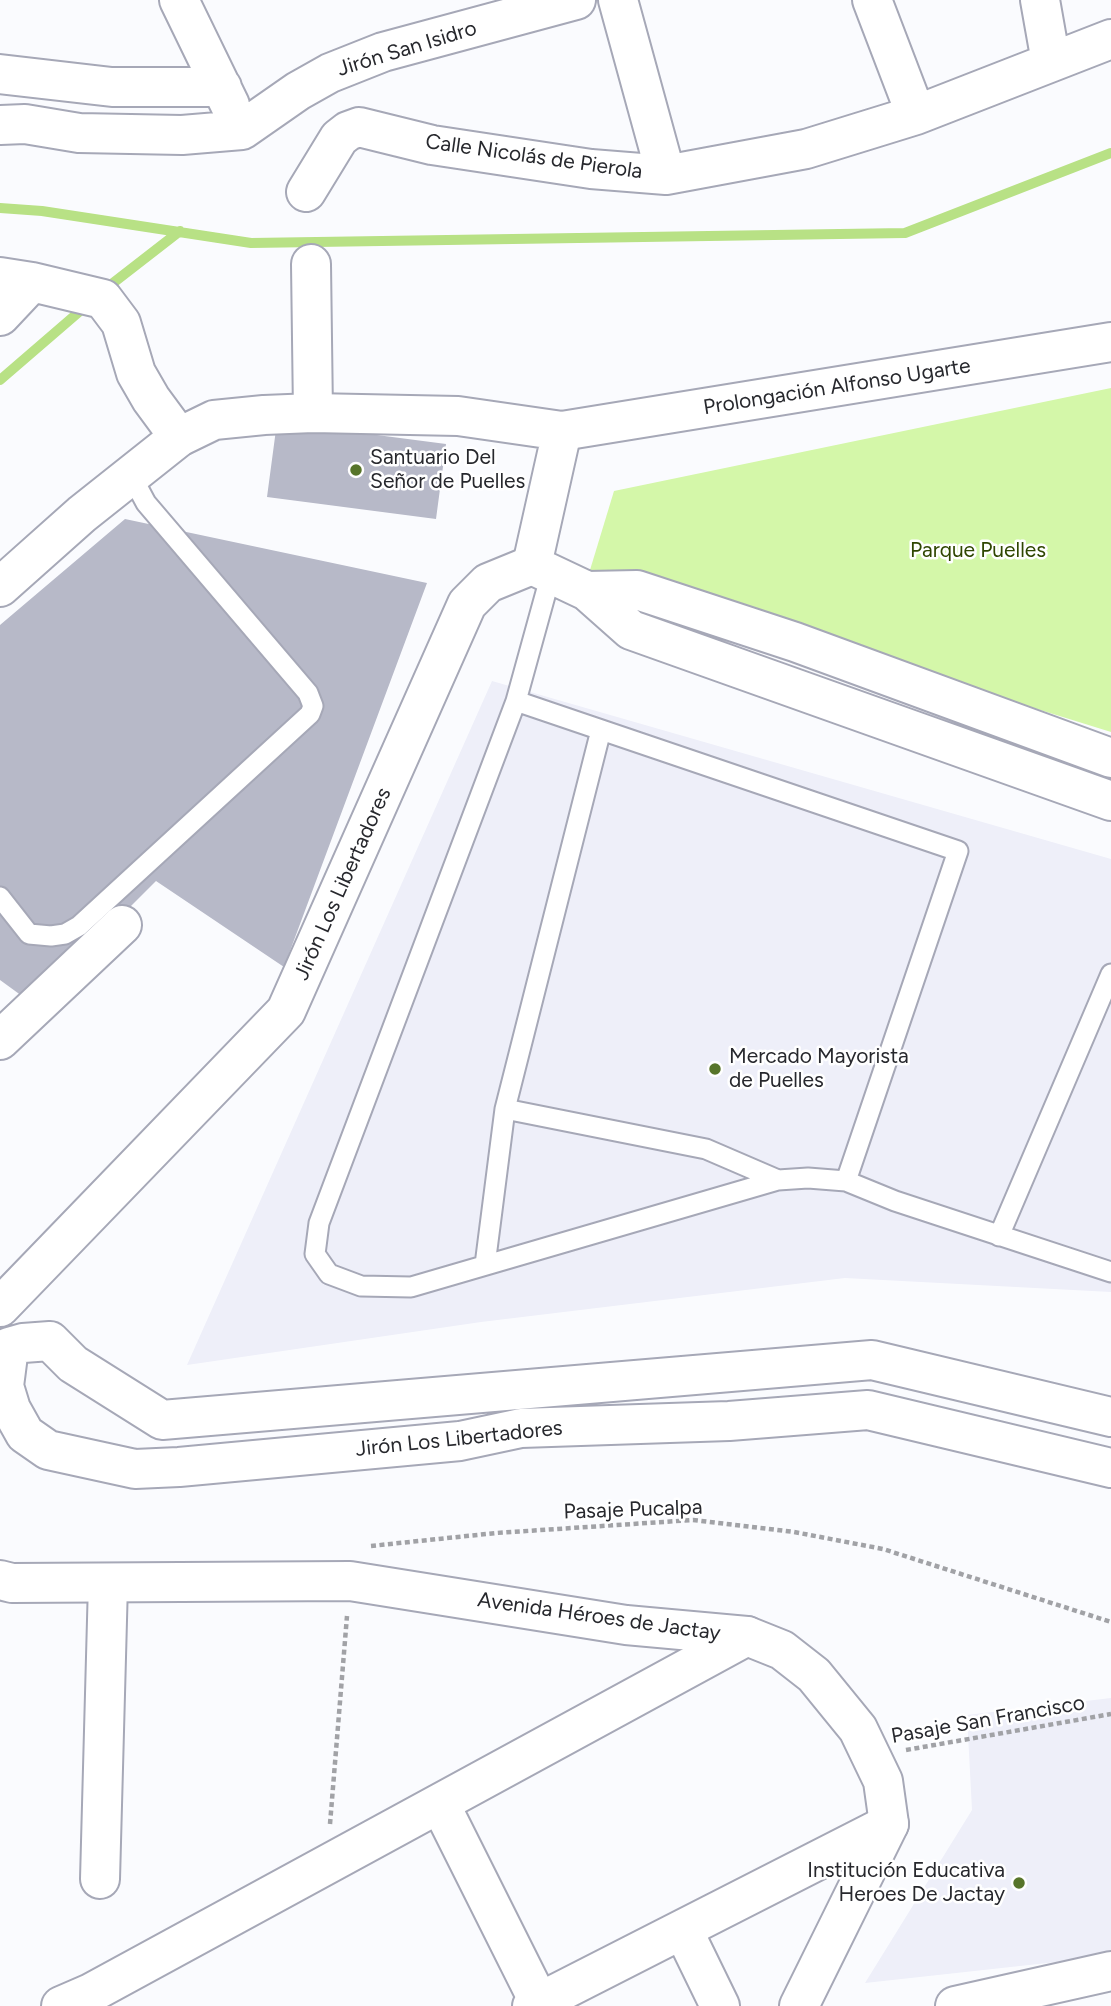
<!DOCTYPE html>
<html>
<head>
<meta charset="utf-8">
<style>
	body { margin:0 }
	canvas { display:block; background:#fafbfe }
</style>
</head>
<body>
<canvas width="1111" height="2006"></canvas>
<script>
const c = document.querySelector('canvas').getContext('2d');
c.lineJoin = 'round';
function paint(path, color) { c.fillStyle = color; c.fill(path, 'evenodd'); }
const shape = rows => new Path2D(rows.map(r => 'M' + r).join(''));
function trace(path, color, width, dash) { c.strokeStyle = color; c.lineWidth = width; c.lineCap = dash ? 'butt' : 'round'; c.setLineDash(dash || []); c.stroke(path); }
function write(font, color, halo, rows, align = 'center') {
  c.font = font + ' Figtree,sans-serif'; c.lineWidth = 5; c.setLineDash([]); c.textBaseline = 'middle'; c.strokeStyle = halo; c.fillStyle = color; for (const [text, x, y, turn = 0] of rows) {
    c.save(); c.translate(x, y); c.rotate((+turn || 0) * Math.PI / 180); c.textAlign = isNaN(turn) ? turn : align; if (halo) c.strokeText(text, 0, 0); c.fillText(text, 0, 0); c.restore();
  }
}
paint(shape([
	[492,681,1111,859,1111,1292,845,1278,481,1322,187,1365],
	[1111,1698,1111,1956,865,1983,972,1810,967,1715]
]), '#eeeff9');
paint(shape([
	[1111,388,1111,732,590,570,614,491]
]), '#d4f7a9');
trace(shape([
	[0,208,42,211,251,243,905,233,1111,153],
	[104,290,180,231],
	[0,380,87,305]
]), '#b8e185', 10);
paint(shape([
	[277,422,446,444,436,519,267,497],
	[125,519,427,583,284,967,156,881,33,1004,0,980,0,625]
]), '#b7b9c8');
const lane = shape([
	[551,574,516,701,319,1223,315,1254,329,1274,361,1286,411,1287,778,1180,808,1178,846,1181,895,1201,1111,1272],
	[516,701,958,851,846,1181],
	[0,897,29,934,51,936,65,934,79,926,310,714,313,706,308,693,146,503,131,475],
	[505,1109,706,1149,778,1180],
	[999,1236,1111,974],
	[485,1265,505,1109,601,730]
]);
const street = shape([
	[179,0,230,105],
	[618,0,666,175],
	[872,0,916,115],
	[1040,0,1051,62],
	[0,74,112,87,222,87],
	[0,125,25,124,79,133,182,135,242,130,298,91,330,73,383,52,576,0],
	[306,192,339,138,348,131,359,127,432,145,591,169,666,175,806,149,916,115,1111,39],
	[311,264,313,413],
	[0,277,32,282,103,299,121,323,136,373,151,399,179,437],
	[0,316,32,282],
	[562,431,1111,342],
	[0,1040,122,925],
	[0,1307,286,1011,467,604,488,583,532,565],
	[9,1347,4,1386,11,1409,25,1434,48,1450,135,1469,179,1467,460,1441,521,1428,729,1421,868,1410,1111,1468],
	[9,1347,23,1343,50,1341,73,1364,162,1420,872,1360,1111,1417],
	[440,1804,539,2002],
	[100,1879,108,1583],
	[683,1930,720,2006],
	[61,2006,91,1993,747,1636],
	[532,2006,889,1824],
	[955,2006,1111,1971]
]);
const secondary = shape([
	[0,587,82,514,179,437,214,420,264,415,313,413,458,416,562,431,532,565,587,591,631,630,1111,801],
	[587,591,637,590,795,642,1111,758],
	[0,1580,12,1583,350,1581,626,1625,747,1636,782,1650,814,1675,858,1729,883,1781,889,1824,799,2006]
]);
trace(lane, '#a6a8b7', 23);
trace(street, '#a6a8b7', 42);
trace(secondary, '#a6a8b7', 42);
trace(shape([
	[371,1546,496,1533,693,1520,794,1532,883,1549,1111,1622],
	[906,1750,1111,1714],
	[330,1824,347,1616]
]), '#a1a2a6', 4.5, [5, 3.5]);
trace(lane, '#fff', 19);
trace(street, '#fff', 38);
trace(secondary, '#fff', 38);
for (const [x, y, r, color] of [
	[356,470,7,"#57752a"],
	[715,1069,7,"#57752a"],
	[1019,1883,7,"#57752a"]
]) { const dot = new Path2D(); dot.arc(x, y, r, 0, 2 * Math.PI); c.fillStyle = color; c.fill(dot); trace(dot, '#fff', 2.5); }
write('21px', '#27282d', '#fff', [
	["Jirón San Isidro",407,49,-17],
	["Calle Nicolás de Pierola",534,157,8],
	["Prolongación Alfonso Ugarte",837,387,-9],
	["Jirón Los Libertadores",343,884,-66],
	["Jirón Los Libertadores",459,1439,-6],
	["Pasaje Pucalpa",633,1510,-2],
	["Avenida Héroes de Jactay",599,1617,8],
	["Pasaje San Francisco",988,1720,-10]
]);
write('21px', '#27282d', '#fff', [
	["Santuario Del",370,458],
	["Señor de Puelles",370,482],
	["Mercado Mayorista",729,1057],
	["de Puelles",729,1081],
	["Institución Educativa",1005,1871,"right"],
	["Heroes De Jactay",1005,1895,"right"]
], 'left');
write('21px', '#2f4601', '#fff', [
	["Parque Puelles",978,551]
]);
</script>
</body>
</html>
